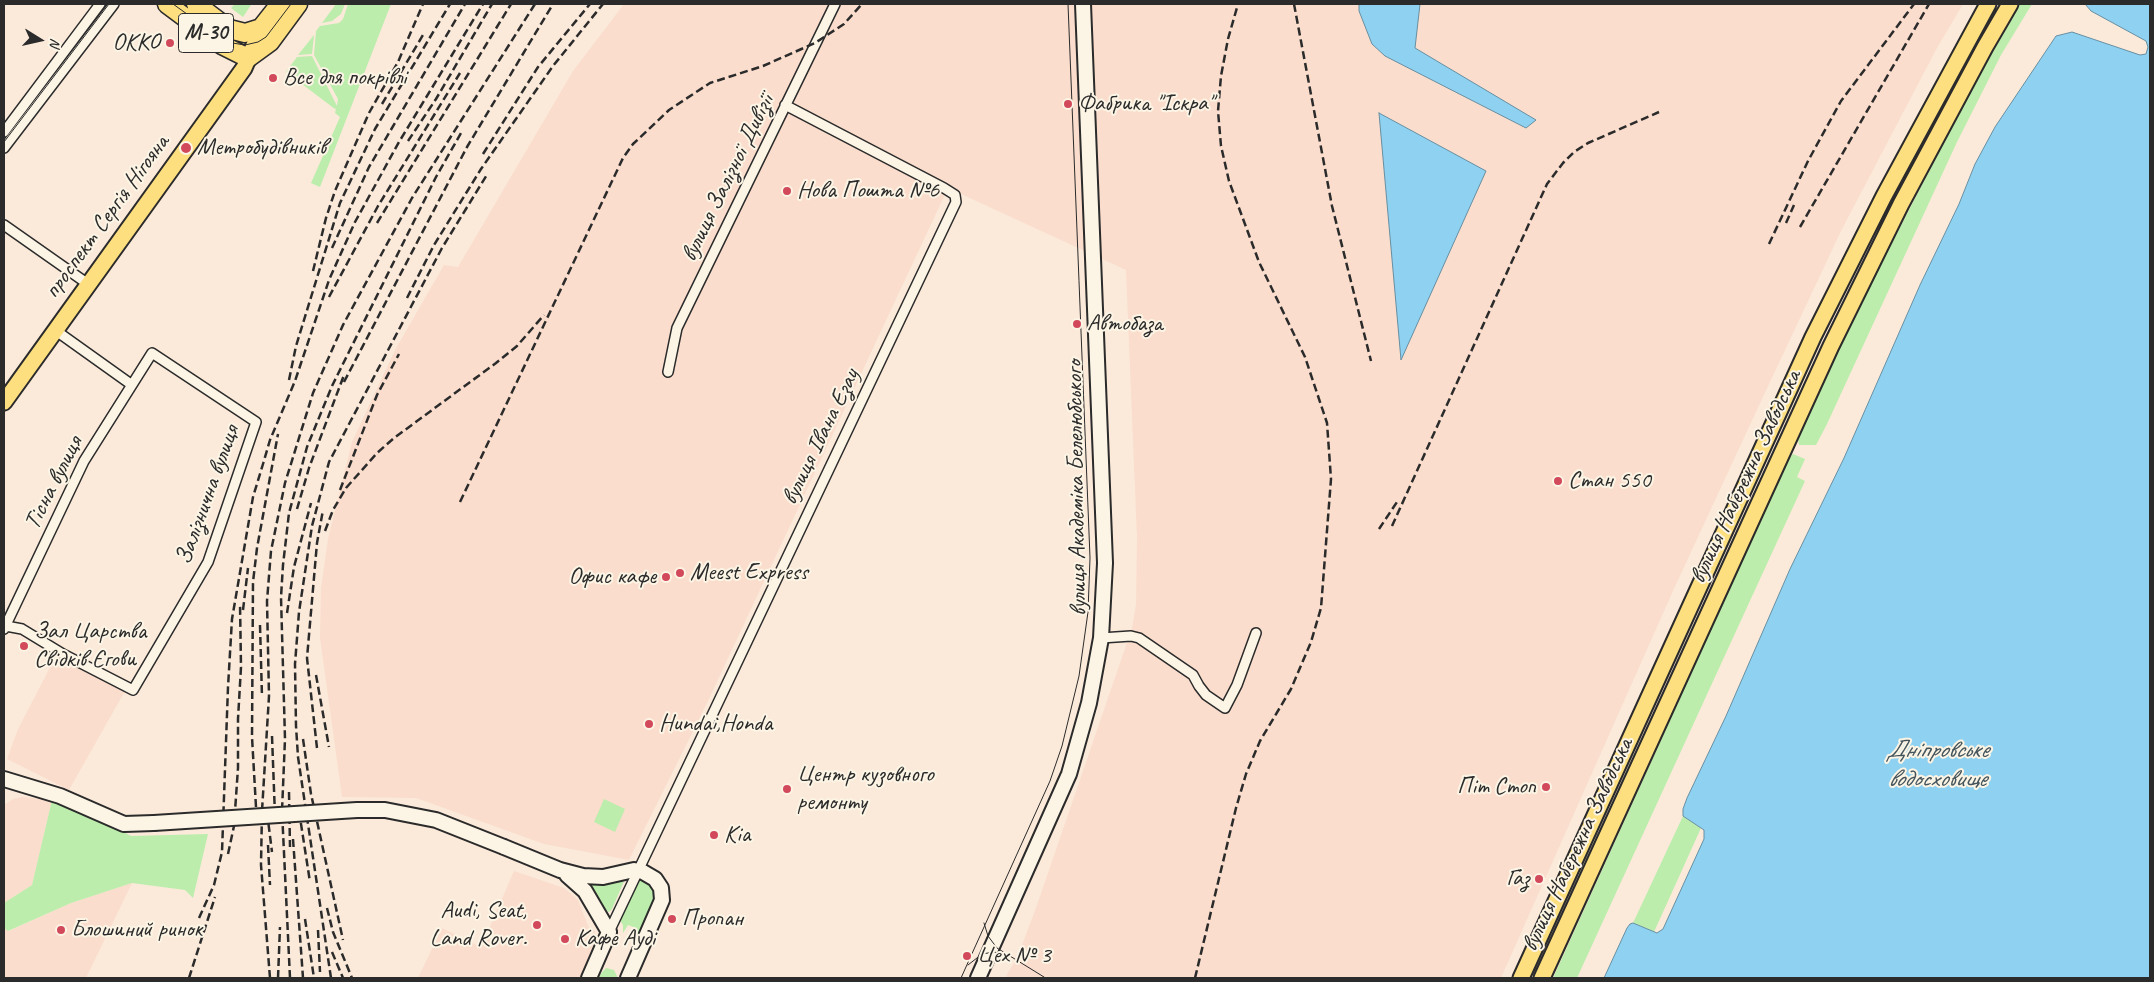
<!DOCTYPE html>
<html>
<head>
<meta charset="utf-8">
<style>
	body { margin:0 }
	#map { position:relative; width:2154px; height:982px; overflow:hidden; background:#fbeada; font-family:Caveat,sans-serif }
	canvas { display:block }
	.frame { position:absolute; inset:0; border:5px solid #2b2b2b; pointer-events:none }
	.north { position:absolute; left:15px; top:15px; width:50px; height:50px; -webkit-text-stroke:4px #fcf5e5; paint-order:stroke; rotate:100deg; font-size:14px; font-weight:700; line-height:20px; text-align:center; color:#2b2b2b }
	.north::after { content:''; display:block; margin:auto; width:18px; height:22px; background:#2b2b2b; clip-path:polygon(50% 0,100% 100%,50% 72%,0 100%) }
</style>
</head>
<body>
<div id="map">
<canvas width="2154" height="982"></canvas>
<div class="frame"></div>
<div class="north">N</div>
</div>
<script>
const c = document.querySelector('canvas').getContext('2d');
c.lineJoin = 'round';
function paint(path, color) { c.fillStyle = color; c.fill(path, 'evenodd'); }
const shape = rows => new Path2D(rows.map(r => 'M' + r).join(''));
function trace(path, color, width, dash) { c.strokeStyle = color; c.lineWidth = width; c.lineCap = dash ? 'butt' : 'round'; c.setLineDash(dash || []); c.stroke(path); }
function write(font, color, halo, rows, align = 'center') {
  c.font = font + ' Caveat,sans-serif'; c.lineWidth = 4; c.setLineDash([]); c.textBaseline = 'middle'; c.strokeStyle = halo; c.fillStyle = color; for (const [text, x, y, turn = 0] of rows) {
    c.save(); c.translate(x, y); c.rotate((+turn || 0) * Math.PI / 180); c.textAlign = isNaN(turn) ? turn : align; if (halo) c.strokeText(text, 0, 0); c.fillText(text, 0, 0); c.restore();
  }
}
paint(shape([
	[624,4,1963,4,1937,48,1841,231,1755,414,1673,591,1501,978,1010,978,1006,976,1018,956,1037,905,1132,628,1136,604,1137,538,1126,270,948,188,708,701,629,860,544,844,416,798,342,797,320,638,321,588,328,539,352,442,395,350,444,265,458,267,573,71],
	[57,654,125,691,69,790,7,759,18,729],
	[22,797,52,800,32,885,4,903,4,805,13,799],
	[514,871,564,888,578,900,589,928,595,931,597,943,582,978,418,978,442,928,481,947],
	[132,883,86,978,4,978,4,928,9,931,71,903]
]), '#faddcc');
paint(shape([
	[235,4,250,4,251,5,243,17,231,8],
	[336,4,345,4,341,14,332,21,322,23],
	[348,4,391,4,320,187,311,183,340,117,335,113,336,108,335,109,286,72,297,57,312,56,337,106,338,99,314,55,316,31,320,26,339,23,343,19],
	[2019,4,2032,4,2001,55,1957,142,1827,424,1816,445,1799,445,1798,439,1848,328,1991,51],
	[314,35,312,54,298,55],
	[1793,454,1805,459,1797,477,1805,481,1698,714,1577,978,1553,978,1789,458],
	[604,799,625,809,615,832,594,822],
	[52,800,105,822,131,836,208,834,193,898,185,890,132,883,71,903,8,931,4,928,4,903,32,885],
	[1683,816,1701,828,1654,932,1633,923],
	[639,878,649,882,653,886,656,897,644,928,636,939,632,937,636,928,628,925,623,933,623,925,619,919],
	[625,879,612,909,609,912,605,910,599,899,587,883,601,884],
	[606,968,614,970,618,978,597,978]
]), '#bcedac');
const water = shape([
	[1359,4,1420,4,1415,48,1536,120,1526,128,1385,56,1372,44,1359,11,1359,4],
	[2085,4,2150,4,2150,978,1604,978,1627,928,1630,924,1633,923,1657,933,1663,929,1704,839,1704,830,1683,816,1683,809,1687,798,1726,716,1790,569,1844,458,1920,285,1959,204,1975,164,1995,127,2056,36,2072,32,2140,55,2146,54,2148,47,2146,41,2091,11,2085,4],
	[1379,113,1486,171,1401,360,1379,113]
]);
paint(water, '#8fd1f1');
trace(water, '#678fa2', 1);
const street = shape([
	[4,132,100,4],
	[4,148,114,4],
	[4,225,88,284],
	[55,330,132,385],
	[668,372,677,328,835,4],
	[4,629,84,461,152,353,256,422,208,562,133,690,63,654,22,629,6,626],
	[1101,638,1131,636,1139,638,1193,675,1199,686,1206,695,1225,708,1237,685,1256,633],
	[609,932,956,202,955,195,944,188,785,105]
]);
const secondary = shape([
	[4,779,60,796,124,824,154,823],
	[504,847,560,870,583,876,603,877,634,870,643,872,655,879,661,888,662,900,628,978],
	[567,875,585,891,609,932,589,978],
	[978,978,1069,774,1089,703,1101,638,1105,563,1083,4]
]);
const primary = shape([
	[4,402,244,68,255,43,267,22],
	[1521,978,1813,337,1884,196,1988,4],
	[1542,978,1831,346,1901,204,1985,47,2010,4]
]);
const highway = shape([
	[167,4,222,45,248,58,270,42,298,4],
	[196,4,229,29,245,33,261,28,280,4]
]);
trace(street, '#2b2b2b', 12);
trace(secondary, '#2b2b2b', 18);
trace(primary, '#2b2b2b', 19);
trace(highway, '#2b2b2b', 21);
trace(street, '#fcf5e5', 9);
trace(secondary, '#fcf5e5', 14);
trace(primary, '#fedf80', 15);
trace(highway, '#fedf80', 18);
trace(shape([
	[173,4,226,42,245,45,258,42,266,37,291,4],
	[4,142,109,4],
	[984,923,988,936,997,948,1044,977],
	[968,965,982,954,994,952,1004,954],
	[961,978,1050,781,1062,746,1079,676,1088,612,1090,558,1068,4]
]), '#2b2b2b', 1);
trace(shape([
	[1294,4,1332,206,1371,361],
	[382,104,423,35],
	[408,141,436,99,492,4],
	[483,154,538,67,590,4],
	[377,223,511,4],
	[1786,223,1794,205],
	[1800,227,1929,4],
	[1769,244,1808,161,1841,101,1914,4],
	[332,248,369,167,465,4],
	[313,271,326,218,335,191,369,113,398,62,423,4],
	[329,297,378,206,460,73],
	[407,298,434,245,481,169,553,66,603,4],
	[289,380,296,346,340,203,375,129,450,4],
	[344,382,467,147,553,4],
	[340,490,377,395,399,354],
	[460,502,623,158,633,144,669,110,710,83,763,66,815,43,844,24,862,4],
	[297,509,309,468,344,375],
	[1392,526,1547,184,1563,163,1574,152,1588,143,1659,112],
	[1379,529,1399,499],
	[325,531,333,510,346,488,377,453,394,438,496,363,517,346,544,315],
	[243,610,248,568],
	[287,613,294,567,311,503],
	[260,625,262,697],
	[316,675,329,747],
	[272,736,275,816],
	[303,739,311,794,343,940],
	[317,748,307,658,317,543,323,510],
	[289,792,290,847],
	[256,807,252,737,253,582,257,548,278,434],
	[299,811,310,882],
	[267,812,272,852],
	[293,839,303,978],
	[268,845,270,885],
	[228,854,234,826,238,768,238,719,241,667,240,603],
	[327,908,333,932,352,978],
	[199,918,214,885,222,852,228,687,232,619,253,497,263,464,270,440,295,381,329,280,355,222,399,142,483,4],
	[305,919,314,978],
	[318,930,320,972],
	[332,952,343,978],
	[189,978,215,897],
	[270,978,261,865,262,811,269,696,267,601,271,551,285,483,313,393,343,325,412,198,535,4],
	[278,978,280,927],
	[290,978,282,811,285,739,281,597,283,565,289,513,307,447,332,386,436,177,461,133],
	[331,978,298,757,296,726,295,664,299,612,312,526,329,462,442,248,488,173],
	[1195,978,1236,808,1246,774,1260,741,1291,689,1311,642,1321,608,1331,479,1327,423,1305,357,1259,262,1229,181,1221,146,1218,111,1221,76,1228,39,1238,4]
]), '#2b2b2b', 2.5, [8, 4]);
const secondaryBridge = shape([
	[154,823,357,810,385,810,436,820,504,847]
]);
trace(secondaryBridge, '#2b2b2b', 18, []);
trace(secondaryBridge, '#fcf5e5', 14);
for (const [x, y, r, color] of [
	[170,43,5,"#d1495b"],
	[273,78,5,"#d1495b"],
	[1068,104,5,"#d1495b"],
	[186,148,6,"#d1495b"],
	[787,191,5,"#d1495b"],
	[1077,324,5,"#d1495b"],
	[1558,481,5,"#d1495b"],
	[680,573,5,"#d1495b"],
	[666,577,5,"#d1495b"],
	[24,646,5,"#d1495b"],
	[649,724,5,"#d1495b"],
	[1546,787,5,"#d1495b"],
	[787,789,5,"#d1495b"],
	[714,835,5,"#d1495b"],
	[1539,879,5,"#d1495b"],
	[672,919,5,"#d1495b"],
	[537,925,5,"#d1495b"],
	[61,930,5,"#d1495b"],
	[565,939,5,"#d1495b"],
	[967,956,5,"#d1495b"]
]) { const dot = new Path2D(); dot.arc(x, y, r, 0, 2 * Math.PI); c.fillStyle = color; c.fill(dot); trace(dot, '#fcf5e5', 2); }
for (const [x, y, w] of [
	[206,33,55]
]) { const box = new Path2D(); box.roundRect(x - w / 2, y - 19.5, w, 39, 4); c.fillStyle = '#fcf5e5'; c.fill(box); trace(box, '#2b2b2b', 1); }
write('bold 22px', '#2b2b2b', null, [
	["М-30",206,33]
]);
write('24px', '#2b2b2b', '#fcf5e5', [
	["OKKO",160,43,"right"],
	["Все для покрівлі",283,78],
	["Фабрика \"Іскра\"",1078,104],
	["Метробудівників",197,148],
	["Нова Пошта №6",797,191],
	["Автобаза",1087,324],
	["Стан 550",1568,481],
	["Meest Express",690,573],
	["Офис кафе",656,577,"right"],
	["Зал Царства",34,632],
	["Свідків Єгови",34,660],
	["Hundai,Honda",659,724],
	["Центр кузовного",797,775],
	["ремонту",797,803],
	["Піт Стоп",1536,787,"right"],
	["Kia",724,835],
	["Газ",1529,879,"right"],
	["Audi, Seat,",527,911,"right"],
	["Land Rover.",527,939,"right"],
	["Пропан",682,919],
	["Блошиний ринок",71,930],
	["Кафе Ауді",575,939],
	["Цех № 3",977,956]
], 'left');
write('24px', '#2b2b2b', '#fcf5e5', [
	["вулиця Залізної Дивізії",728,178,-64],
	["проспект Сергія Нігояна",107,217,-54],
	["вулиця Івана Езау",821,437,-64],
	["вулиця Набережна Заводська",1746,477,-65],
	["Тісна вулиця",54,483,-63],
	["вулиця Академіка Белелюбського",1077,488,-91],
	["Залізнична вулиця",208,495,-70],
	["вулиця Набережна Заводська",1578,845,-65]
]);
write('italic 25px', '#44545c', '#fcf5e5', [
	["Дніпровське",1937,750],
	["водосховище",1937,779]
]);
</script>
</body>
</html>
